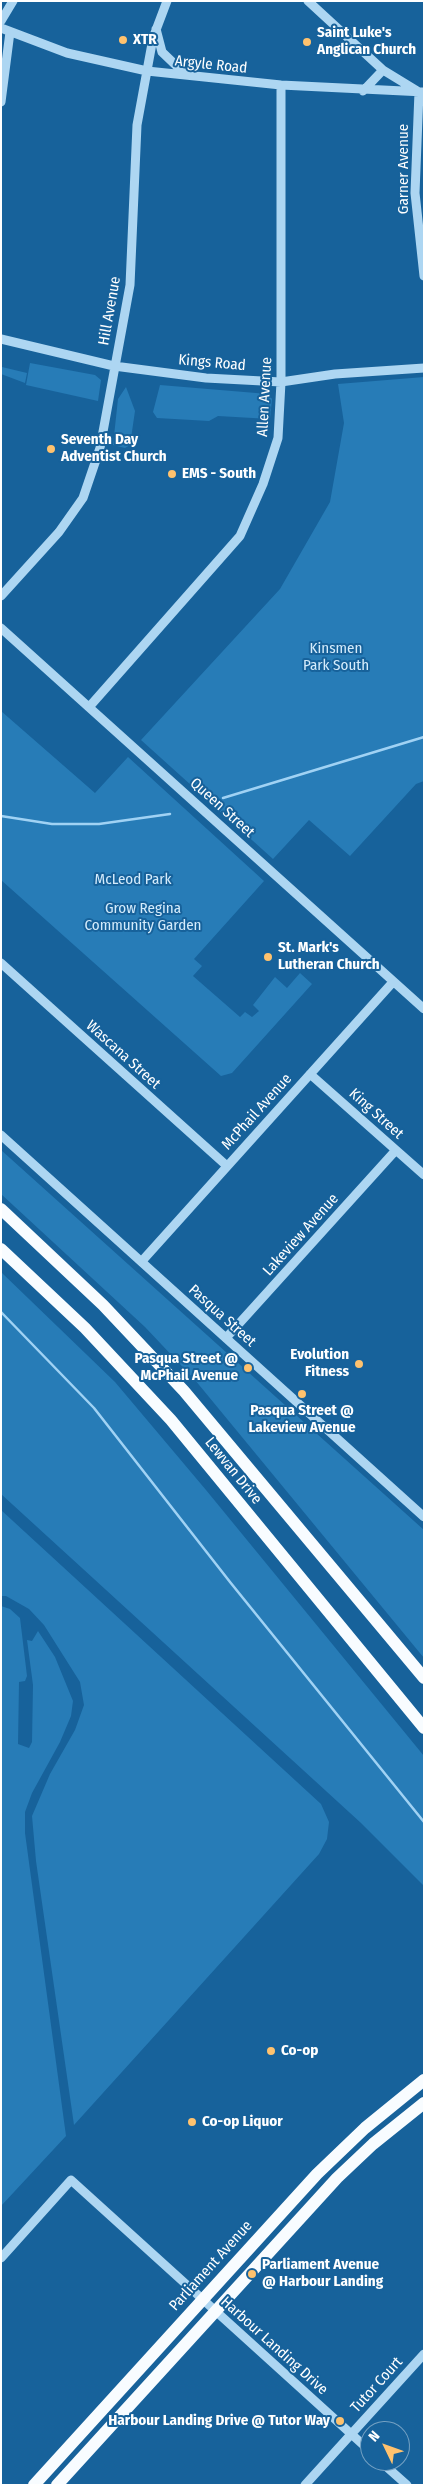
<!DOCTYPE html>
<html>
<head>
<meta charset="utf-8">
<style>
	body { margin:0 }
	#map { position:relative; width:425px; height:2486px; overflow:hidden; background:#17629b; font-family:"Fira Sans Condensed",sans-serif }
	canvas { display:block }
	.frame { position:absolute; inset:0; border:2px solid #fff; pointer-events:none }
	.north { position:absolute; left:360px; top:2421px; width:50px; height:50px; box-sizing:border-box; background:#17629b; border:1px solid #74a1c3; border-radius:50%; rotate:312deg; font-size:14px; font-weight:700; line-height:20px; text-align:center; color:#fff }
	.north::after { content:''; display:block; margin:auto; width:18px; height:22px; background:#ffc26e; clip-path:polygon(50% 0,100% 100%,50% 72%,0 100%) }
</style>
</head>
<body>
<div id="map">
<canvas width="425" height="2486"></canvas>
<div class="frame"></div>
<div class="north">N</div>
</div>
<script>
const c = document.querySelector('canvas').getContext('2d');
c.lineJoin = 'round';
function paint(path, color) { c.fillStyle = color; c.fill(path, 'evenodd'); }
const shape = rows => new Path2D(rows.map(r => 'M' + r).join(''));
function trace(path, color, width, dash) { c.strokeStyle = color; c.lineWidth = width; c.lineCap = dash ? 'butt' : 'round'; c.setLineDash(dash || []); c.stroke(path); }
function write(font, color, halo, rows, align = 'center') {
  c.font = font + ' "Fira Sans Condensed",sans-serif'; c.lineWidth = 4; c.setLineDash([]); c.textBaseline = 'middle'; c.strokeStyle = halo; c.fillStyle = color; for (const [text, x, y, turn = 0] of rows) {
    c.save(); c.translate(x, y); c.rotate((+turn || 0) * Math.PI / 180); c.textAlign = isNaN(turn) ? turn : align; if (halo) c.strokeText(text, 0, 0); c.fillText(text, 0, 0); c.restore();
  }
}
paint(shape([
	[30,363,95,375,101,380,98,401,26,385],
	[2,367,27,373,25,383,1,374],
	[424,377,424,781,416,784,350,856,309,820,273,859,141,740,280,589,330,502,344,423,338,384],
	[160,385,268,394,272,399,270,419,218,416,209,421,157,418,153,412],
	[126,387,135,411,130,445,125,448,113,445,118,399],
	[1,711,95,793,128,757,264,881,194,959,202,966,193,976,240,1017,245,1012,252,1017,259,1011,253,1005,275,977,287,988,300,973,312,984,232,1073,221,1076,1,880],
	[1,1150,424,1530,424,1658,195,1380,145,1327,1,1194],
	[1,1272,115,1382,206,1490,424,1756,424,1886,361,1823,1,1494],
	[1,1510,321,1804,329,1822,327,1839,319,1854,74,2125,36,1861,32,1816,50,1774,75,1730,84,1705,80,1682,44,1625,29,1609,6,1596,1,1596],
	[1,1606,10,1609,20,1618,27,1676,25,1681,19,1682,18,1744,29,1748,32,1742,33,1685,27,1640,32,1641,38,1631,55,1657,73,1701,71,1716,60,1742,32,1793,25,1812,25,1833,66,2136,1,2206]
]), '#277cb7');
trace(shape([
	[223,798,424,737],
	[1,816,52,824,99,824,170,814],
	[1,1312,94,1408,230,1582,424,1822]
]), '#a0d2f4', 2.5);
trace(shape([
	[308,1,383,70,419,92],
	[1,21,13,1],
	[1,28,67,53,147,71,281,85,424,92],
	[156,29,162,52,186,75],
	[363,91,383,70],
	[419,92,415,193,424,276],
	[1,102,10,32],
	[1,339,114,366,206,378,281,382,335,374,424,368],
	[1,596,59,532,83,498,100,448,130,285,137,125,153,38,167,1],
	[1,628,424,1009],
	[90,706,240,536,263,484,278,438,281,382,281,85],
	[1,963,227,1166],
	[310,1074,424,1175],
	[1,1135,424,1517],
	[142,1261,393,982],
	[226,1338,396,1150],
	[1,2258,71,2180,370,2451],
	[380,2461,407,2485],
	[305,2485,424,2354]
]), '#add6f2', 9);
trace(shape([
	[1,1209,103,1305,184,1391,424,1678],
	[1,1249,85,1328,171,1420,424,1728],
	[34,2485,317,2174,365,2128,424,2080],
	[57,2485,337,2178,373,2144,424,2103]
]), '#f8fcff', 12);
for (const [x, y, r, color] of [
	[123,40,5,"#ffc26e"],
	[307,42,5,"#ffc26e"],
	[51,449,5,"#ffc26e"],
	[172,474,5,"#ffc26e"],
	[268,957,5,"#ffc26e"],
	[359,1364,5,"#ffc26e"],
	[248,1368,5,"#ffc26e"],
	[302,1394,5,"#ffc26e"],
	[271,2051,5,"#ffc26e"],
	[192,2122,5,"#ffc26e"],
	[252,2274,5,"#ffc26e"],
	[340,2421,5,"#ffc26e"]
]) { const dot = new Path2D(); dot.arc(x, y, r, 0, 2 * Math.PI); c.fillStyle = color; c.fill(dot); trace(dot, '#17629b', 2); }
write('bold 15px', '#fff', '#17629b', [
	["Saint Luke's",317,33],
	["Anglican Church",317,50],
	["XTR",133,40],
	["Seventh Day",61,440],
	["Adventist Church",61,457],
	["EMS - South",182,474],
	["St. Mark's",278,948],
	["Lutheran Church",278,965],
	["Evolution",349,1355,"right"],
	["Fitness",349,1372,"right"],
	["Pasqua Street @",238,1359,"right"],
	["McPhail Avenue",238,1376,"right"],
	["Pasqua Street @",302,1411,"center"],
	["Lakeview Avenue",302,1428,"center"],
	["Co-op",281,2051],
	["Co-op Liquor",202,2122],
	["Parliament Avenue",262,2265],
	["@ Harbour Landing",262,2282],
	["Harbour Landing Drive @ Tutor Way",330,2421,"right"]
], 'left');
write('15px', '#fff', '#17629b', [
	["Argyle Road",211,65,6],
	["Garner Avenue",404,169,-90],
	["Hill Avenue",110,311,-80],
	["Kings Road",212,363,5],
	["Allen Avenue",265,397,-87],
	["Queen Street",222,808,42],
	["Wascana Street",123,1055,42],
	["McPhail Avenue",257,1112,-48],
	["King Street",376,1114,42],
	["Lakeview Avenue",301,1235,-48],
	["Pasqua Street",222,1316,42],
	["Lewvan Drive",233,1471,51],
	["Parliament Avenue",211,2266,-48],
	["Harbour Landing Drive",274,2346,42],
	["Tutor Court",377,2385,-48]
]);
write('15px', '#d5ecfc', '#17629b', [
	["Kinsmen",336,649],
	["Park South",336,666],
	["McLeod Park",133,880],
	["Grow Regina",143,909],
	["Community Garden",143,926]
]);
</script>
</body>
</html>
